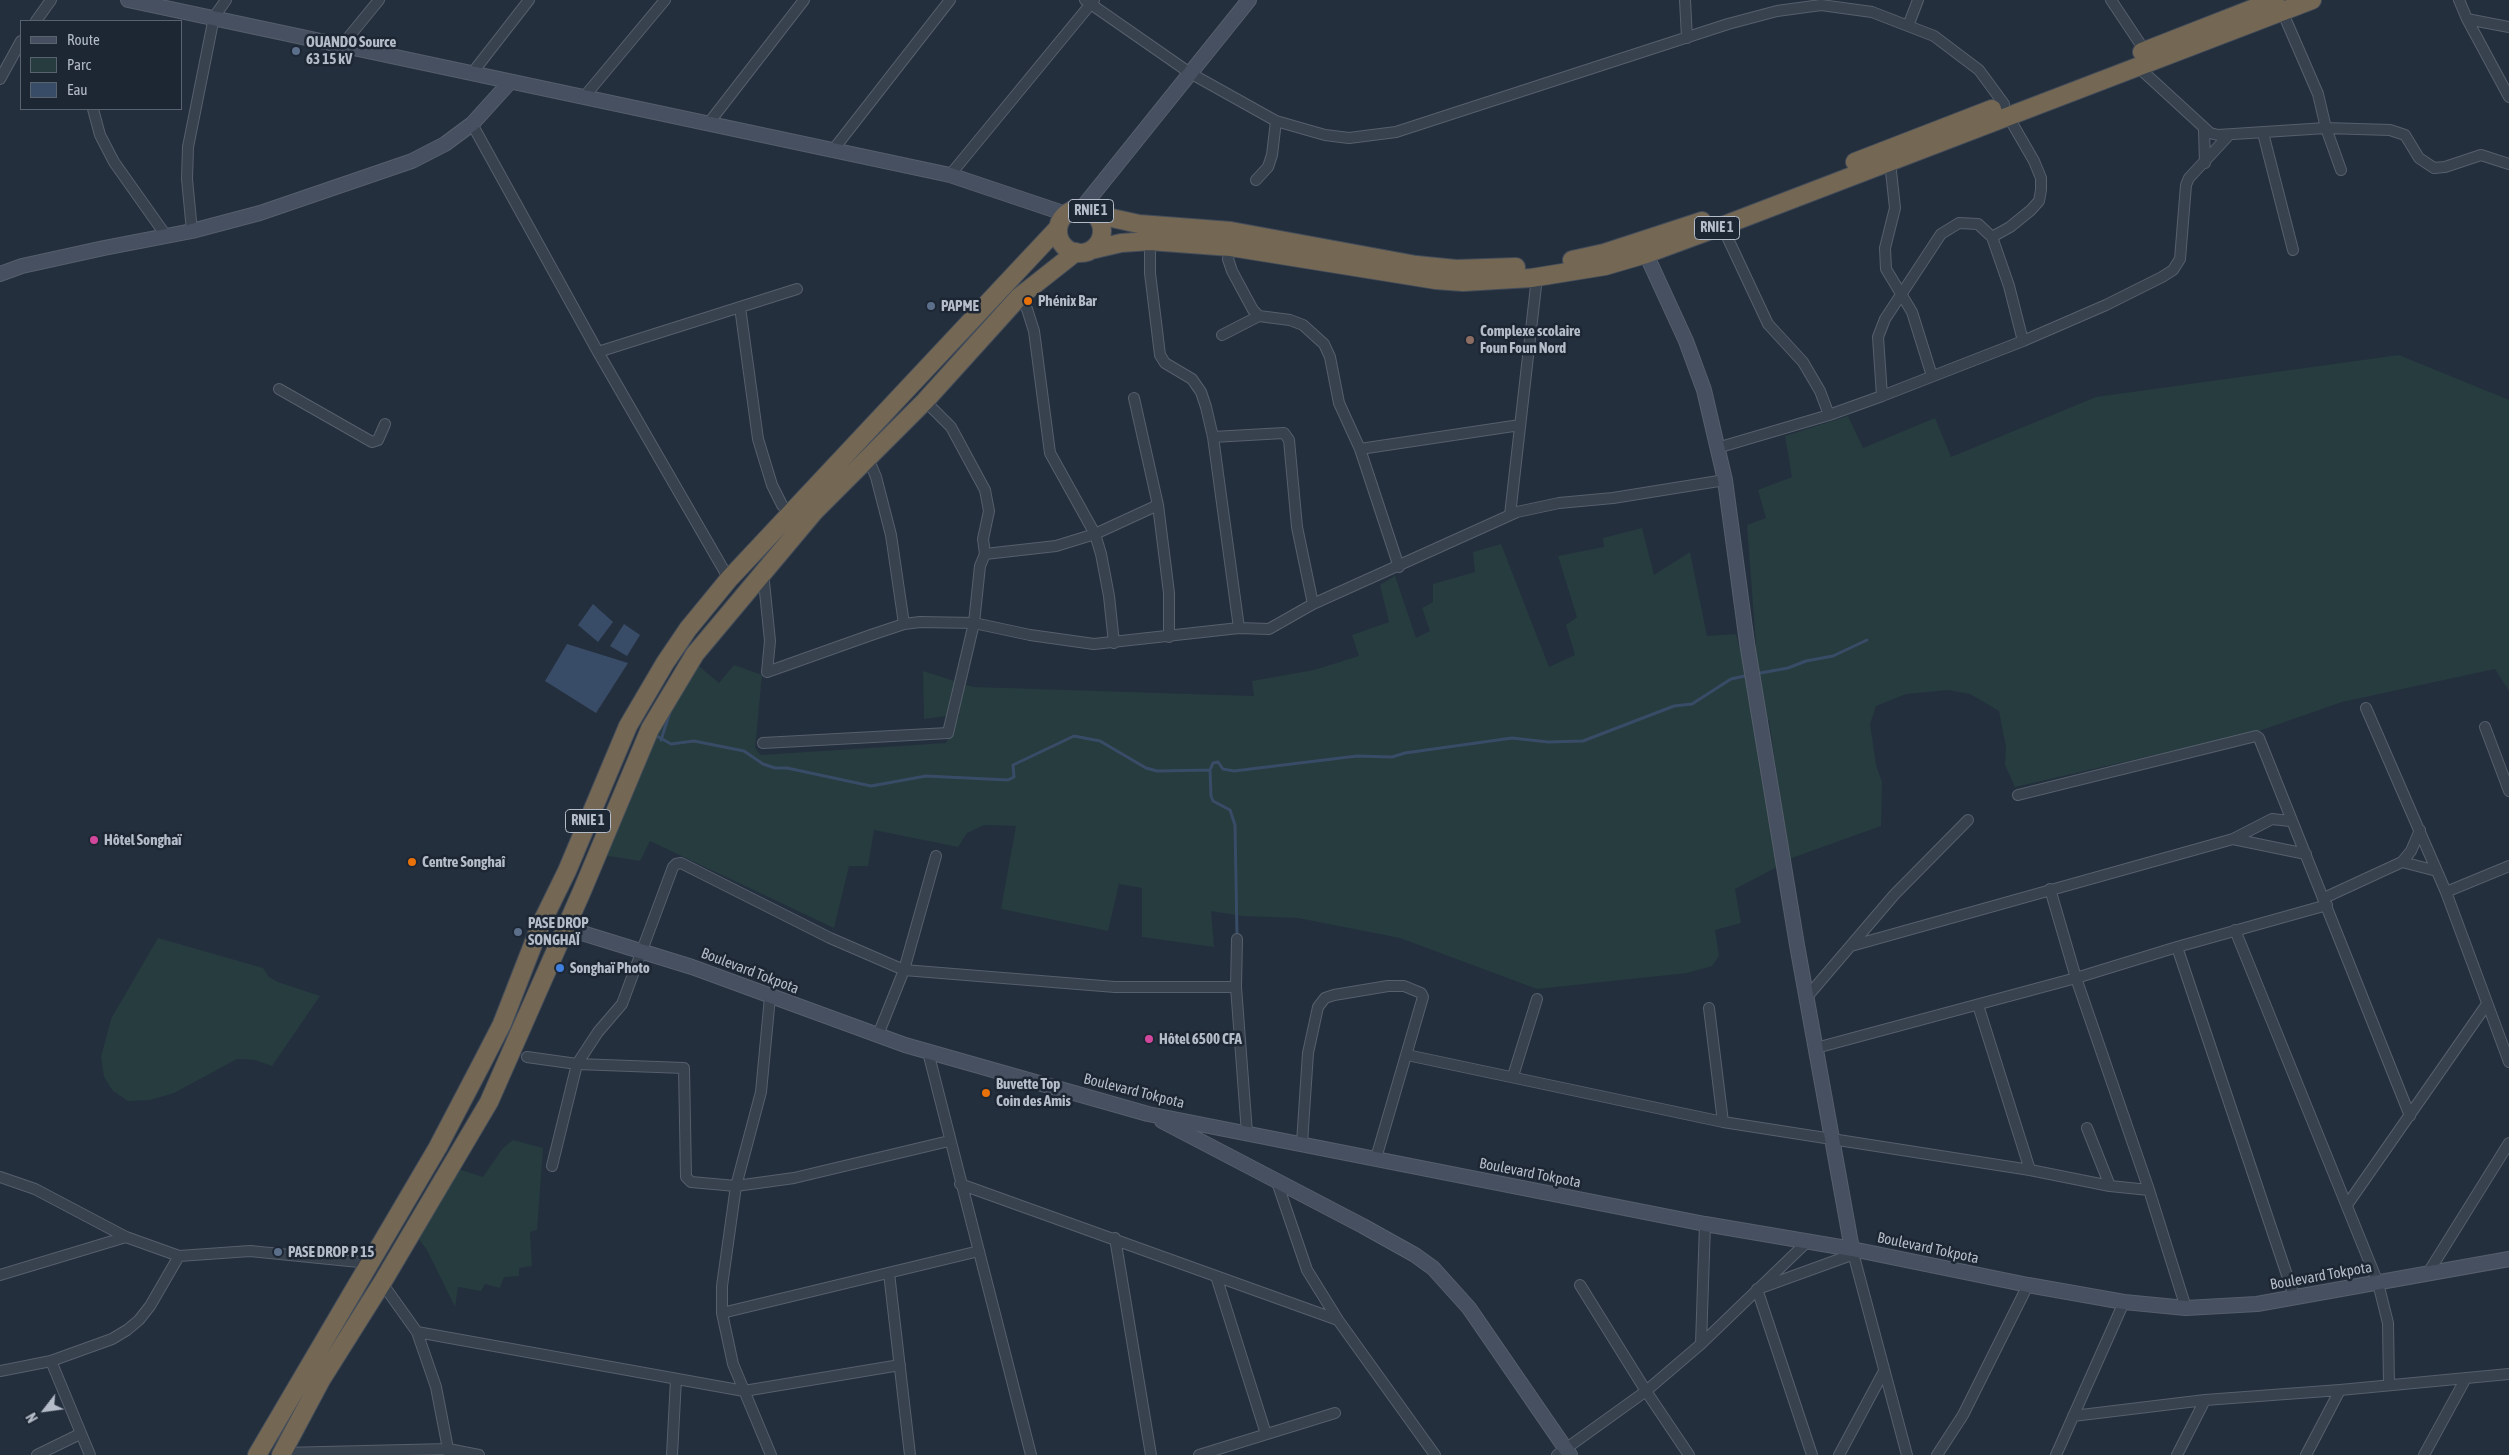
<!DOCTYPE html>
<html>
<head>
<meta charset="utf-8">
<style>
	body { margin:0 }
	#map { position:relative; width:2509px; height:1455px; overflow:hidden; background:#242f3e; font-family:"Asap Condensed",sans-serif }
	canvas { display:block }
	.legend { position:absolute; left:20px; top:20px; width:162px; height:90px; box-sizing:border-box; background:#1d2633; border:1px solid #59626f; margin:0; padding:6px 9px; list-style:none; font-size:15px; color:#b4bcc9 }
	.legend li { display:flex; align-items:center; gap:10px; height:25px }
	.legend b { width:25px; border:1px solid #59626f }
	.north { position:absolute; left:20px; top:1385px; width:50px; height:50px; -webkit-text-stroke:4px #1d2633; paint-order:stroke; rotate:240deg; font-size:14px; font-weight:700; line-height:20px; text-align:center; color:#b4bcc9 }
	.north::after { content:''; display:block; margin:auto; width:18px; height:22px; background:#b4bcc9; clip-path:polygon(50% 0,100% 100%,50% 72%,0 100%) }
</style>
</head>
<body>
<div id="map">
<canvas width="2509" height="1455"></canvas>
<ul class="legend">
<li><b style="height:6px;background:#465061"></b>Route</li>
<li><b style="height:14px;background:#263c3f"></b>Parc</li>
<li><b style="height:14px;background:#394c67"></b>Eau</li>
</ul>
<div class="north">N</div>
</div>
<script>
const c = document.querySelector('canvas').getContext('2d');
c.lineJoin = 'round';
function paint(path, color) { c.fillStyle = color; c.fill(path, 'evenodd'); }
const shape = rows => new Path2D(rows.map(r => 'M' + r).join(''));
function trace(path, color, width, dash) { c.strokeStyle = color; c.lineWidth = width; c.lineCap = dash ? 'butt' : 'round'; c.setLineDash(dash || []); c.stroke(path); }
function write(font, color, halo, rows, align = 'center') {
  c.font = font + ' "Asap Condensed",sans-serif'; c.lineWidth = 5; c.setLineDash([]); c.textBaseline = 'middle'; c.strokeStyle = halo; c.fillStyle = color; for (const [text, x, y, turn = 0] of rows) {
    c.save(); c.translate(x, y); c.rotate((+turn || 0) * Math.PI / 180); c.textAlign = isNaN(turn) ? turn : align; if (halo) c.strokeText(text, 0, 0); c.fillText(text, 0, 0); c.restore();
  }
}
paint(shape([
	[2399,355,2509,400,2509,691,2495,669,2342,702,2259,731,2015,787,2005,765,2006,747,1999,711,1970,694,1948,690,1906,694,1876,706,1870,724,1876,765,1882,782,1881,826,1789,859,1769,720,1755,722,1777,867,1735,889,1741,923,1715,930,1719,956,1712,966,1687,973,1537,989,1400,938,1298,918,1242,916,1211,911,1214,947,1142,937,1142,888,1119,884,1108,931,1001,909,1016,826,984,825,967,833,958,847,874,830,868,866,849,866,834,928,650,841,640,861,595,854,656,701,687,656,719,683,734,665,762,675,755,748,761,755,946,743,960,714,924,719,923,671,973,687,1254,696,1252,681,1314,670,1359,656,1352,635,1389,622,1380,585,1395,576,1416,638,1430,631,1422,608,1433,602,1433,584,1475,572,1473,552,1501,544,1549,667,1575,655,1566,625,1577,617,1558,556,1604,547,1603,538,1642,528,1654,575,1690,552,1707,636,1736,634,1739,647,1756,645,1747,525,1766,518,1758,490,1792,477,1785,436,1848,416,1863,448,1935,418,1951,457,2096,397],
	[158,938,263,968,269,977,278,982,320,996,272,1066,255,1060,237,1059,174,1093,150,1100,128,1101,113,1091,104,1077,101,1057,111,1019],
	[513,1140,543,1148,537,1230,530,1232,532,1266,519,1268,519,1276,504,1277,500,1288,485,1284,481,1291,458,1287,455,1307,427,1250,418,1238,452,1167,483,1177,503,1148]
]), '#263c3f');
paint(shape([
	[593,604,613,622,598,642,578,625],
	[624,624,640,635,627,656,610,646],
	[567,644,628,663,596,713,545,681]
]), '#394c67');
trace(shape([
	[1755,674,1788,668,1806,661,1833,656,1867,640],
	[655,735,671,744,694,741,744,751,763,764,775,768,787,768,871,786,926,776,1008,780,1014,777,1013,765,1074,736,1100,741,1146,768,1157,771,1210,770],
	[661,740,670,712],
	[1237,936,1235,825,1230,810,1213,801,1211,796,1210,770,1213,763,1218,762,1223,769,1234,771,1357,756,1392,757,1405,753,1512,738,1548,742,1583,741,1674,706,1692,704,1731,679,1749,675]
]), '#394c67', 3);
const street = shape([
	[1085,0,1190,73,1276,121,1325,135,1349,138,1396,132,1728,24,1777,11,1821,5,1872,12,1934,36,1979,70,2004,104],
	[1685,0,1687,38],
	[2111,0,2145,51],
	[2459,0,2467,19,2509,97],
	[2282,11,2318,94,2326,128,2341,170],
	[2467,19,2509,27],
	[36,21,51,0],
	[1908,26,1918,0],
	[343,44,379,0],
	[2137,66,2210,133,2218,135,2326,128,2390,130,2405,135,2419,158,2434,168,2445,167,2481,155,2509,164],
	[473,72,529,0],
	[0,79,21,41],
	[584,97,665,0],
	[93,109,100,135,114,162,167,237],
	[472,124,598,352,729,579],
	[708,124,804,0],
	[2204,130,2205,163],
	[2263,133,2293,250],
	[833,150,950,0],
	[1890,162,1895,208,1885,248,1886,269,1912,312,1932,376],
	[950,175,1094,0],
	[1256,180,1268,167,1272,155,1276,121],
	[1722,226,1768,324,1803,362,1820,391,1829,415],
	[192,231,187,179,188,147,214,17,226,0],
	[1992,237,2010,227,2031,210,2039,201,2041,190,2041,178,2034,161,2008,116],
	[1150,241,1150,273,1160,355,1165,363,1192,379,1201,392,1206,407,1213,437,1239,628],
	[1231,247,1228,259,1232,271,1253,310,1259,316,1290,320,1303,325,1324,344,1330,357,1339,403,1360,449,1399,567],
	[1019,297,1027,309,1034,331,1050,453,1095,534,1101,554,1109,596,1114,643],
	[740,307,758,439,772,485,782,505,789,513],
	[1222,335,1259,316],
	[598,352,797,289],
	[279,389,372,442,378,440,385,424],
	[1882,396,1878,337,1885,319,1941,234,1959,223,1978,224,1992,237,2009,286,2023,341],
	[1134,398,1158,505,1169,593,1169,637],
	[925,401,951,427,985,490,989,511,983,539,985,554],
	[1213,437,1284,433,1289,440,1297,527,1313,604],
	[1717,448,1829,415,1882,396,2023,341,2106,305,2162,277,2173,270,2180,259,2186,185,2189,178,2229,135],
	[1360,449,1520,425],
	[868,458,876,477,891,535,904,624],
	[1510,515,1537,277],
	[763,572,770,641,767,672,871,635,904,624,920,622,974,623,1030,635,1094,644,1239,628,1269,629,1313,604,1517,512,1559,503,1613,498,1725,480],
	[2366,708,2446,892,2509,1062],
	[2485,727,2509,791],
	[763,743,948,733,974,623,980,566,985,554,1056,546,1095,534,1158,505],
	[2018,795,2256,736,2259,738,2410,1116],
	[2233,839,2306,854],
	[2402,862,2437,871],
	[2050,889,2076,978,2149,1190,2186,1308],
	[2446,892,2509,866],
	[2324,898,2402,862,2411,851,2420,830],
	[2235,930,2378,1283,2388,1323,2389,1385],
	[1237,939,1236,987,1247,1133],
	[1851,946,2233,839,2272,819,2290,821],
	[2177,947,2295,1299],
	[770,997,761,1092,736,1186,722,1286,722,1313,733,1364,771,1455],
	[1806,998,1894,895,1968,820],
	[1978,1005,2030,1170],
	[1709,1008,1723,1122],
	[878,1035,904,970,936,856],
	[1816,1048,2076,978,2177,947,2327,905],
	[928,1052,1031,1455],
	[1407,1055,1723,1122,2030,1170,2110,1186,2149,1190],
	[527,1057,577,1064,684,1068,686,1177,691,1182,736,1186,794,1178,949,1141],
	[1513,1076,1537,999],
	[2087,1128,2110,1186],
	[1302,1143,1308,1053,1318,1007,1325,998,1334,995,1388,986,1404,986,1421,993,1423,997,1376,1158],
	[552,1166,577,1064,598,1032,622,1004,673,867,676,864,681,863,830,938,904,970,1115,987,1236,987],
	[0,1177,35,1189,126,1237,179,1256,250,1251,369,1263],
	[1277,1182,1307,1270,1338,1320,1435,1455],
	[960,1184,1338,1320],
	[2347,1205,2487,1004],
	[1115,1238,1151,1455],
	[1852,1249,1907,1455],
	[889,1273,910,1455],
	[2428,1273,2509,1143],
	[0,1275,126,1237],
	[1216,1276,1266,1434],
	[382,1283,417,1332,436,1387,449,1454],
	[1580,1285,1646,1391,1689,1455],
	[1763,1287,1854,1254],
	[1757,1289,1812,1455],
	[722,1313,979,1251],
	[417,1332,744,1391,900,1365],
	[1701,1344,1705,1224],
	[51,1361,90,1455],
	[0,1371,51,1361,112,1339,127,1330,139,1320,150,1306,179,1256],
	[2073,1416,2205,1400,2340,1390,2509,1374],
	[282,1453,448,1449,479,1455],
	[37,1455,80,1434],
	[672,1455,676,1379],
	[1199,1455,1335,1413],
	[1557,1455,1646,1391,1701,1344,1807,1242],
	[1839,1455,1884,1371],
	[1937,1455,1963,1415,2028,1285],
	[2056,1455,2124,1302],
	[2177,1455,2205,1400],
	[2306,1455,2340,1390],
	[2424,1455,2466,1378]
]);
const secondary = shape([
	[128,0,950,175,1066,214],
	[1082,208,1249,0],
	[1646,254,1686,341,1704,390,1725,480,1747,643,1797,945,1852,1249],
	[0,274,22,266,104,248,192,231,260,213,412,161,445,144,472,124,510,82],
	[566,928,692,967,905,1045,1148,1114,1705,1224,1852,1249,2028,1285,2124,1302,2186,1308,2257,1304,2509,1259],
	[1162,1121,1363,1226,1415,1255,1433,1268,1469,1308,1570,1455]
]);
const highway = shape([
	[2142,52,2275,0],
	[1855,162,1992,109],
	'1058 231a22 22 0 1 1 44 0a22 22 0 1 1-44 0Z',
	[1094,214,1139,224,1231,231,1416,265,1456,269,1516,267],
	[1091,250,1121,243,1150,241,1231,247,1436,280,1463,282,1531,278,1605,266,1646,254,1722,226,2312,0],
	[1572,260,1604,253,1702,221],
	[257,1455,438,1147,483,1061,502,1024,541,924,567,871,628,726,665,663,688,629,729,579,1058,228],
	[281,1455,321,1380,382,1283,489,1102,582,891,650,729,695,654,814,512,925,401,1019,297,1076,252]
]);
trace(street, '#565f6c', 12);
trace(secondary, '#565f6c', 16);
trace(highway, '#434c59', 20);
trace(street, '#38414e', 10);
trace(secondary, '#465061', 14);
trace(highway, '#746855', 18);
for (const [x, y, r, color] of [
	[296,51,5,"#5c6f8a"],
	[1028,301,5,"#e8710a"],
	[931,306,5,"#5c6f8a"],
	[1470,340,5,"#8d6e63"],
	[94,840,5,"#d1479c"],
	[412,862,5,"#e8710a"],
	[518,932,5,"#5c6f8a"],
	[560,968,5,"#3f7fe0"],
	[1149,1039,5,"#d1479c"],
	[986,1093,5,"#e8710a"],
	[278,1252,5,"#5c6f8a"]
]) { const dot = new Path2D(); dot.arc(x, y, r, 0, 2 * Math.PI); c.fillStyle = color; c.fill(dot); trace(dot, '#1d2633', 2); }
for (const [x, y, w] of [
	[1091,211,45],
	[1717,228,45],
	[588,821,45]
]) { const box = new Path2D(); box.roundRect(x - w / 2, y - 11.5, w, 23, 4); c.fillStyle = '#1d2633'; c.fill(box); trace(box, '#b4bcc9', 1); }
write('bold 14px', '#b4bcc9', null, [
	["RNIE 1",1091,211],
	["RNIE 1",1717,228],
	["RNIE 1",588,821]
]);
write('bold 15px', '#b4bcc9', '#1d2633', [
	["OUANDO Source",306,42],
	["63 15 kV",306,59],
	["Phénix Bar",1038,301],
	["PAPME",941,306],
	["Complexe scolaire",1480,331],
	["Foun Foun Nord",1480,348],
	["Hôtel Songhaï",104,840],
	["Centre Songhaî",422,862],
	["PASE DROP",528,923],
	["SONGHAÏ",528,940],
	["Songhaï Photo",570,968],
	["Hôtel 6500 CFA",1159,1039],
	["Buvette Top",996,1084],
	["Coin des Amis",996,1101],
	["PASE DROP P 15",288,1252]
], 'left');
write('15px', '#b4bcc9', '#1d2633', [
	["Boulevard Tokpota",750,971,21],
	["Boulevard Tokpota",1134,1091,14],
	["Boulevard Tokpota",1530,1173,11],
	["Boulevard Tokpota",1928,1248,12],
	["Boulevard Tokpota",2321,1276,-10]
]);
</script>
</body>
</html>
